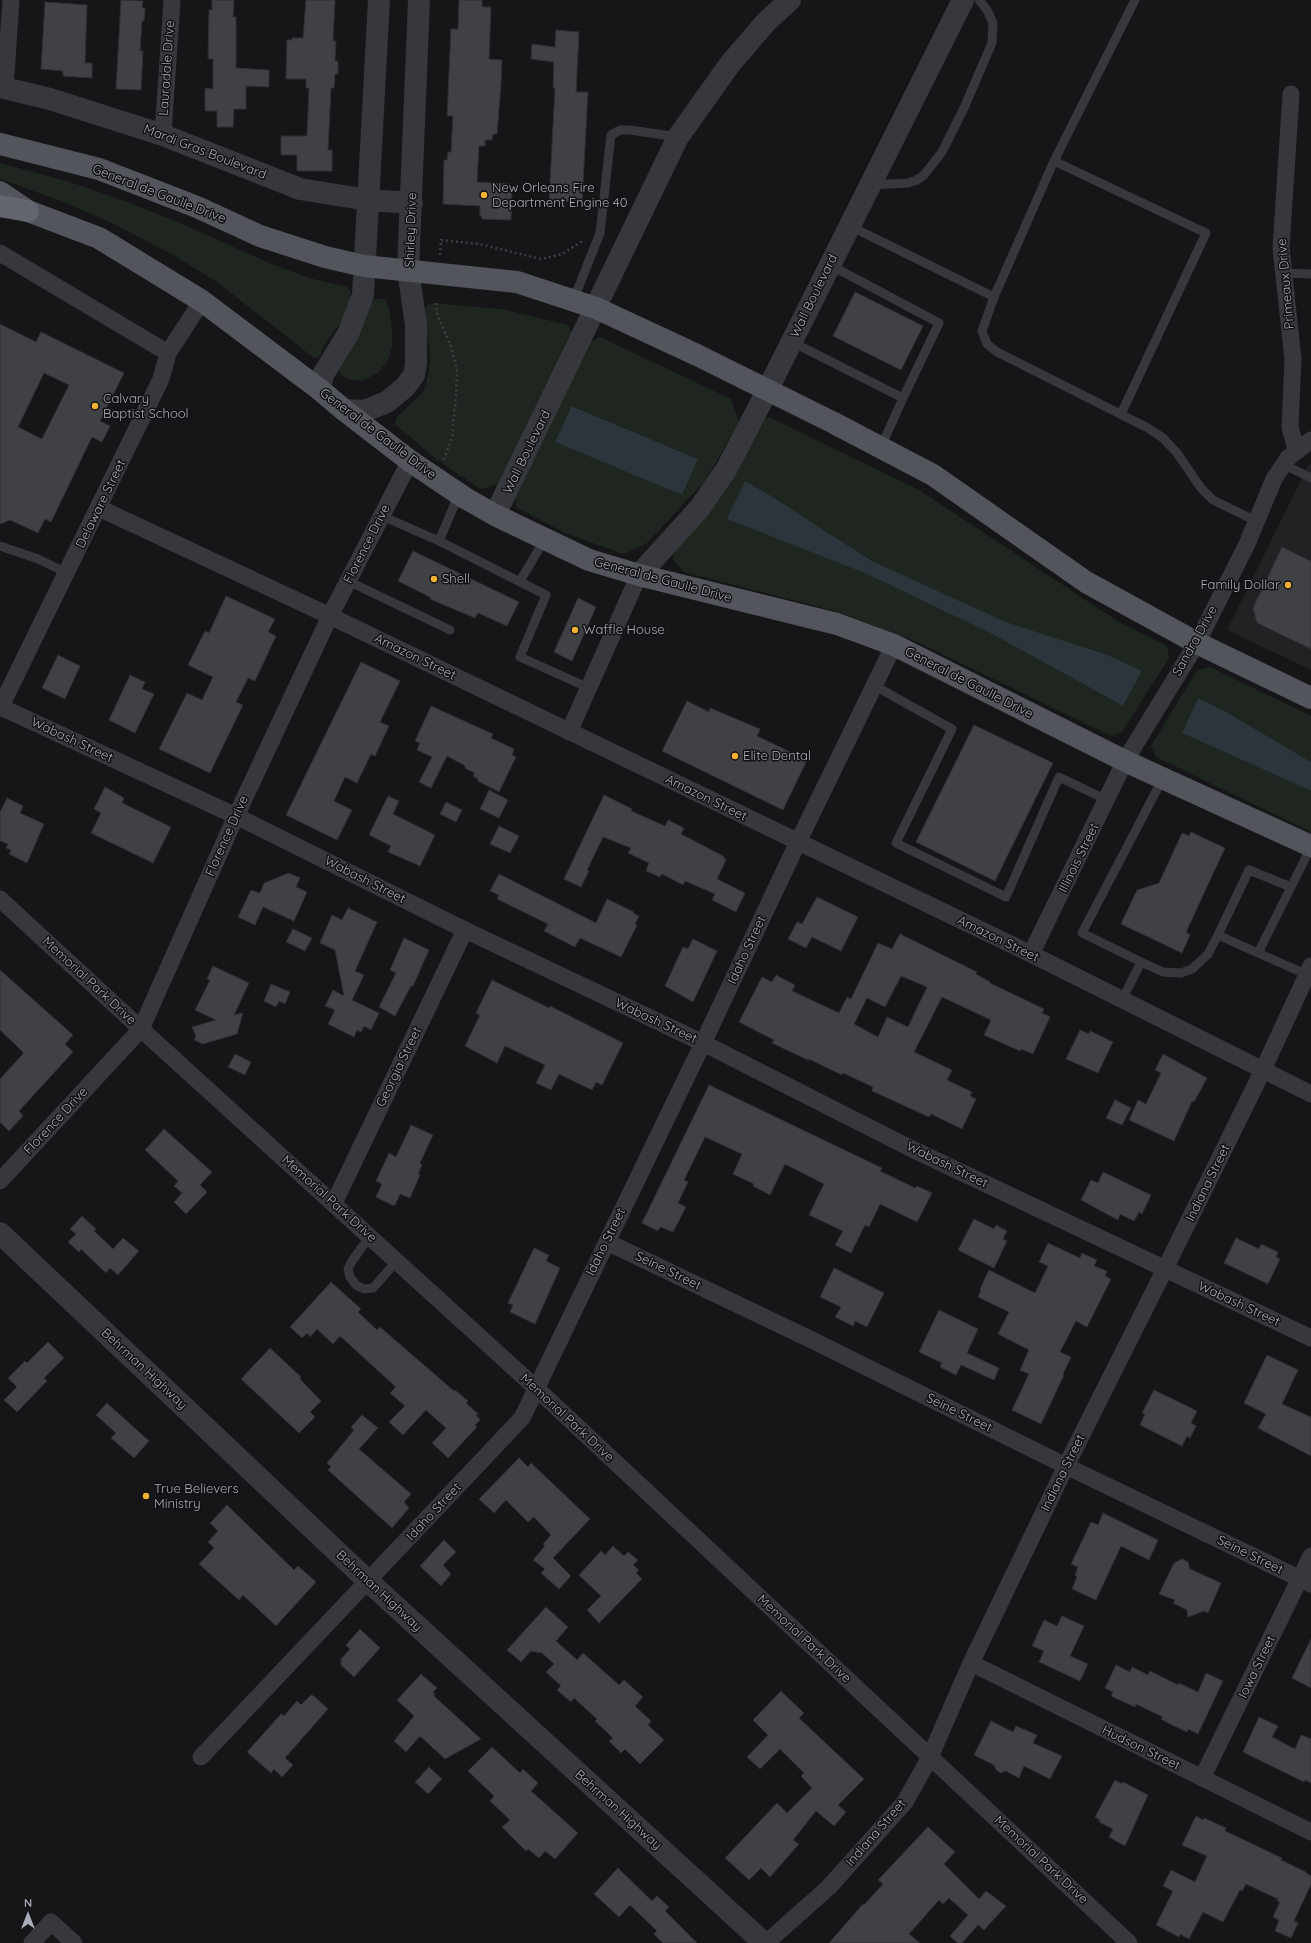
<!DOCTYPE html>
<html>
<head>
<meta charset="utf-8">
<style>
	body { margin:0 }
	#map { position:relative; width:1311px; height:1943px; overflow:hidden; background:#161618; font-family:Quicksand,sans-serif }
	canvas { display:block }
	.north { position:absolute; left:8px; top:1895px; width:40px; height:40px; -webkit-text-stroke:3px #111113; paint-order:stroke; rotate:0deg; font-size:11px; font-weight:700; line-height:16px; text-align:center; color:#a8adb8 }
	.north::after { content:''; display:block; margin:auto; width:14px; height:18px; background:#a8adb8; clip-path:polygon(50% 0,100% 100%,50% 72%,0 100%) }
</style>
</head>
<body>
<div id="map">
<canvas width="1311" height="1943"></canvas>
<div class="north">N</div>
</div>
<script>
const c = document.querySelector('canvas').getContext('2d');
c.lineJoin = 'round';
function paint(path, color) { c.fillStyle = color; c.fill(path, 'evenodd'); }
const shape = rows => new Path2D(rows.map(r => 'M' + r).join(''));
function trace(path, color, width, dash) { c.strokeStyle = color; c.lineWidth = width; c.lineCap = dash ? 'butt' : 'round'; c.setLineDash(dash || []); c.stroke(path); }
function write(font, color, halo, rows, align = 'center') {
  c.font = font + ' Quicksand,sans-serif'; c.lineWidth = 3; c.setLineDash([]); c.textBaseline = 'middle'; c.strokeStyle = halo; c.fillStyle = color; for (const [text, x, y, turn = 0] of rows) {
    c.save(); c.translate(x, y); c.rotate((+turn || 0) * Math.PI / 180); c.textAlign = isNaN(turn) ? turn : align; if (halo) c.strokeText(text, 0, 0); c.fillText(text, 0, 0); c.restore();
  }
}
paint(shape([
	[1309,464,1311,465,1311,670,1227,630]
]), '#222225');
paint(shape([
	[0,163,70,182,125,201,187,226,269,263,309,278,347,287,350,291,349,304,344,318,324,345,319,357,314,358,217,282,173,255,116,225,64,202,0,179],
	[376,299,385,299,389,307,392,331,392,347,388,360,378,373,362,381,348,379,340,374,338,366,366,318,369,305],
	[430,303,502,309,568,325,571,332,498,484,481,489,437,460,395,424,397,417,423,392,429,372,430,352,423,310],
	[600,337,731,399,739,422,705,481,646,544,624,554,567,534,517,508,513,490,587,343],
	[573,406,698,459,682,495,555,442],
	[769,417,919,490,1119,622,1167,646,1169,658,1122,732,1111,736,913,640,835,611,684,572,673,560,675,548,708,511,739,469,761,420],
	[745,481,768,494,872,561,1006,622,1108,655,1142,671,1123,706,994,635,867,574,728,519],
	[1210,667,1311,716,1311,762,1223,710,1198,698,1182,733,1311,791,1311,832,1156,757,1151,746,1197,670]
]), '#1e261f');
paint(shape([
	[572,406,698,459,682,495,555,442],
	[745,481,768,494,872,561,1006,622,1108,655,1142,671,1123,706,994,635,867,574,727,519],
	[1198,698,1223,710,1311,762,1311,791,1182,733]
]), '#2c353c');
const building = shape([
	[121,0,143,1,142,8,145,8,144,21,142,21,140,51,143,51,141,90,116,89,121,0],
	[212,0,234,0,233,17,236,17,236,68,269,70,269,87,246,86,246,109,234,109,233,127,217,127,217,111,205,111,205,88,213,89,213,59,208,59,209,10,212,10,212,0],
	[306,0,335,0,333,41,336,41,335,59,335,61,338,61,338,74,335,74,334,88,331,88,328,150,332,150,332,171,297,171,297,155,281,155,281,136,307,136,309,88,306,88,306,79,286,79,287,40,292,40,292,38,303,38,306,0],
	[459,0,482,0,482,7,491,7,489,59,502,60,501,84,497,134,493,134,492,140,485,140,485,146,479,146,477,182,510,184,510,191,512,191,511,220,482,219,482,216,480,216,480,206,443,204,444,160,447,160,448,152,451,152,453,116,447,116,451,29,458,29,459,0],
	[45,2,87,5,85,63,92,63,92,78,63,76,63,71,41,69,45,2],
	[556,30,579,32,576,92,588,92,582,202,549,201,555,88,553,88,554,62,531,59,532,44,555,47,556,30],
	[855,292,923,326,901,370,833,336,855,292],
	[0,324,36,342,41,332,124,373,100,421,110,426,102,442,92,437,51,522,45,519,38,533,10,520,0,524,0,324],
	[44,373,69,385,42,439,18,427,44,373],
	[1282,547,1311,561,1311,649,1257,623,1253,608,1282,547],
	[413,551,519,602,507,626,478,613,475,618,430,599,430,597,398,581,413,551],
	[226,596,275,619,268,632,276,636,255,681,248,678,236,702,243,705,210,773,159,749,187,693,202,700,213,677,188,665,205,631,209,633,226,596],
	[578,598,596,607,572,661,554,652,578,598],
	[58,655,80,666,65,699,42,688,58,655],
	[361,662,400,681,380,722,389,726,375,756,371,754,357,783,345,777,334,801,352,810,337,840,286,815,361,662],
	[130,675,145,682,142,689,154,694,135,733,109,720,130,675],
	[687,701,709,712,710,708,760,729,757,736,807,760,783,810,662,751,687,701],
	[431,706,493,734,491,738,514,749,512,755,516,757,499,792,478,781,478,779,473,776,475,773,466,769,464,765,447,756,431,788,419,782,432,757,417,750,420,743,415,741,431,706],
	[974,725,1053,763,995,881,916,842,974,725],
	[105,787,124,798,122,803,171,827,153,863,91,833,101,813,94,809,105,787],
	[489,790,508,800,499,818,480,809,489,790],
	[604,795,632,809,631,811,665,826,668,820,684,828,681,834,723,856,726,860,717,879,745,893,736,912,712,900,715,894,685,881,683,885,662,874,660,877,646,871,649,863,628,853,631,848,603,837,587,870,589,871,581,887,564,879,604,795],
	[388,796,399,801,393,814,435,835,420,866,388,852,391,846,369,835,388,796],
	[7,798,23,806,20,813,44,824,27,863,9,854,11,850,6,848,8,844,0,841,0,812,7,798],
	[446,802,462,810,456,822,440,814,446,802],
	[499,826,519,836,510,853,490,844,499,826],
	[1191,832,1225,848,1186,932,1190,935,1182,953,1121,924,1137,890,1159,883,1182,833,1189,836,1191,832],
	[289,873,300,878,296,887,307,892,294,921,263,907,255,925,238,917,251,890,260,893,264,883,289,873],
	[499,874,596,923,607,899,634,912,633,913,639,916,635,924,637,925,621,957,580,938,575,947,544,931,548,924,497,899,499,895,490,891,499,874],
	[817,897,858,917,841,951,812,937,806,948,788,939,797,922,802,924,817,897],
	[348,908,377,922,355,971,364,975,352,1000,379,1013,371,1030,364,1026,361,1032,357,1030,354,1037,328,1024,335,1010,325,1006,333,990,344,996,335,950,320,943,332,915,342,920,348,908],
	[293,929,312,938,305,951,286,942,293,929],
	[900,934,977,972,976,974,990,982,990,983,1044,1009,1042,1013,1050,1017,1033,1054,1021,1049,1020,1051,984,1035,991,1020,942,997,914,1052,952,1070,947,1080,972,1092,970,1096,976,1099,962,1129,931,1114,929,1117,872,1091,873,1087,843,1073,842,1075,809,1059,808,1060,772,1043,774,1040,739,1022,762,977,772,982,776,975,795,985,792,991,839,1013,847,997,851,999,878,943,892,949,900,934],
	[901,976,927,987,908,1027,887,1017,878,1037,854,1024,867,998,885,1007,901,976],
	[404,938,429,950,413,986,411,986,395,1016,379,1007,396,973,390,970,404,938],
	[693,939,717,951,693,1002,665,986,683,947,688,949,693,939],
	[213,966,249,983,234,1015,243,1013,237,1034,203,1044,194,1040,196,1036,192,1027,216,1020,195,1010,210,980,207,979,213,966],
	[0,970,73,1035,65,1044,73,1052,19,1111,23,1116,9,1131,0,1122,0,1079,23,1054,23,1052,0,1030,0,970],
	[492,980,549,1008,550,1006,623,1043,602,1085,596,1082,592,1090,559,1074,551,1090,536,1083,545,1065,505,1046,497,1063,465,1046,480,1015,476,1013,492,980],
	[271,984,290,992,285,1004,279,1001,276,1007,264,1001,271,984],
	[1080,1030,1089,1034,1090,1031,1113,1042,1098,1073,1066,1059,1080,1030],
	[235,1054,251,1062,245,1075,228,1067,235,1054],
	[1163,1054,1207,1078,1194,1102,1192,1101,1174,1141,1129,1120,1138,1100,1146,1104,1161,1073,1155,1070,1163,1054],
	[709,1085,882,1168,880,1171,915,1188,917,1186,932,1193,917,1222,880,1204,869,1227,865,1225,851,1253,835,1245,843,1231,809,1215,824,1184,785,1164,770,1195,753,1186,754,1184,733,1174,742,1154,705,1137,684,1180,688,1182,678,1203,686,1207,673,1232,660,1227,658,1231,642,1223,709,1085],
	[1115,1100,1131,1108,1122,1125,1106,1118,1115,1100],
	[411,1125,433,1135,420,1163,422,1165,418,1174,420,1175,410,1198,400,1194,395,1205,392,1205,376,1197,382,1184,376,1181,389,1153,396,1157,411,1125],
	[164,1129,212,1172,200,1185,207,1192,186,1214,174,1202,182,1193,174,1186,178,1181,145,1150,164,1129],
	[1103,1172,1151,1195,1142,1214,1139,1212,1134,1221,1120,1214,1118,1220,1081,1200,1091,1180,1098,1183,1103,1172],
	[82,1216,96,1229,94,1231,113,1249,123,1238,139,1251,118,1275,110,1268,106,1273,81,1249,79,1252,68,1242,76,1234,70,1229,82,1216],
	[974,1219,994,1229,996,1225,1007,1231,1003,1239,1007,1241,994,1268,958,1250,974,1219],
	[1236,1238,1259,1249,1261,1244,1278,1252,1276,1257,1280,1259,1268,1284,1224,1263,1236,1238],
	[1048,1243,1080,1258,1082,1253,1097,1260,1094,1266,1107,1271,1105,1276,1111,1279,1087,1327,1076,1321,1060,1352,1071,1357,1063,1374,1064,1375,1041,1424,1012,1410,1029,1374,1020,1370,1029,1350,998,1334,1009,1312,978,1297,981,1290,980,1289,989,1270,1035,1293,1048,1266,1039,1262,1048,1243],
	[534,1248,549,1255,546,1261,560,1268,535,1324,510,1312,513,1305,508,1303,534,1248],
	[834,1268,884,1293,867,1327,855,1321,853,1326,835,1317,841,1307,820,1297,834,1268],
	[331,1282,361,1309,358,1312,377,1330,380,1327,454,1391,455,1390,468,1401,466,1403,478,1414,476,1415,480,1420,475,1425,477,1427,448,1458,432,1443,446,1428,426,1410,403,1435,389,1422,405,1406,390,1393,396,1387,340,1336,333,1344,317,1329,310,1337,307,1333,302,1338,290,1327,331,1282],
	[939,1310,978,1329,967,1353,999,1368,994,1380,961,1365,956,1375,940,1367,942,1363,919,1352,939,1310],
	[48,1342,64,1358,44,1378,47,1381,17,1412,4,1400,17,1387,8,1378,25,1361,27,1363,48,1342],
	[270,1348,301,1377,300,1379,321,1401,310,1412,315,1417,299,1433,241,1379,270,1348],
	[1267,1355,1298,1370,1282,1404,1311,1417,1311,1456,1258,1428,1266,1414,1244,1403,1267,1355],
	[1154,1390,1197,1411,1191,1423,1196,1426,1190,1438,1187,1436,1182,1446,1140,1425,1145,1414,1142,1413,1154,1390],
	[107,1403,149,1441,134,1458,111,1438,116,1433,96,1415,107,1403],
	[362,1415,378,1428,359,1449,411,1494,404,1502,409,1508,392,1528,328,1470,331,1467,327,1463,354,1430,351,1427,362,1415],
	[519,1458,528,1467,531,1463,590,1519,553,1558,571,1576,559,1589,541,1573,545,1569,533,1560,545,1546,543,1544,551,1535,534,1517,528,1522,506,1500,494,1513,479,1499,519,1458],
	[227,1505,294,1570,298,1566,316,1582,276,1626,243,1595,239,1600,199,1564,214,1548,208,1542,218,1531,210,1523,227,1505],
	[1103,1513,1158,1540,1149,1560,1121,1546,1096,1600,1072,1589,1077,1577,1075,1575,1078,1567,1071,1564,1091,1522,1098,1525,1103,1513],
	[444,1540,456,1552,443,1565,451,1574,441,1586,420,1566,444,1540],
	[613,1546,624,1556,628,1552,638,1560,633,1565,639,1570,636,1573,642,1579,599,1623,587,1610,601,1596,579,1575,601,1551,605,1555,613,1546],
	[1182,1559,1188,1562,1190,1569,1221,1583,1208,1613,1204,1611,1188,1617,1187,1610,1173,1603,1175,1600,1159,1594,1174,1563,1182,1559],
	[546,1607,568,1627,556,1641,577,1660,583,1653,619,1685,624,1680,643,1697,635,1706,651,1721,648,1725,664,1740,640,1764,625,1749,621,1753,609,1741,613,1738,595,1721,597,1719,574,1698,571,1702,557,1690,561,1686,546,1672,554,1664,542,1653,531,1651,521,1662,507,1650,546,1607],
	[1062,1616,1084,1626,1070,1656,1088,1664,1080,1681,1039,1662,1044,1651,1032,1646,1044,1620,1057,1626,1062,1616],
	[360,1629,380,1648,354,1677,341,1665,341,1659,350,1649,346,1645,360,1629],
	[1311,1639,1311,1688,1292,1678,1311,1639],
	[1116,1665,1130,1672,1132,1667,1148,1675,1150,1671,1178,1685,1179,1683,1198,1692,1206,1673,1223,1681,1198,1734,1188,1729,1187,1732,1168,1723,1161,1719,1163,1717,1136,1704,1135,1707,1111,1696,1113,1692,1105,1688,1116,1665],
	[421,1674,437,1688,433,1692,435,1694,434,1696,481,1739,445,1759,420,1736,406,1752,394,1741,414,1716,397,1700,421,1674],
	[781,1691,804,1713,799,1718,864,1779,838,1805,846,1812,834,1826,816,1811,793,1840,799,1844,770,1877,761,1868,749,1880,725,1858,777,1803,787,1813,812,1788,801,1776,804,1773,780,1749,760,1769,747,1757,768,1735,753,1720,781,1691],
	[311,1695,314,1696,328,1709,285,1758,293,1765,282,1777,274,1769,271,1773,247,1752,281,1714,284,1716,297,1701,301,1705,311,1695],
	[1259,1717,1278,1726,1272,1737,1295,1749,1301,1735,1311,1739,1311,1783,1305,1780,1304,1782,1243,1752,1259,1717],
	[991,1721,1013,1732,1016,1726,1037,1735,1033,1743,1062,1756,1050,1779,1024,1766,1019,1778,1006,1771,1001,1773,996,1770,994,1765,974,1755,991,1721],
	[492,1747,520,1773,523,1769,538,1783,531,1791,578,1833,555,1859,545,1851,539,1858,528,1849,526,1851,502,1827,510,1820,490,1801,494,1796,468,1771,492,1747],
	[429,1767,442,1779,428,1794,415,1782,429,1767],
	[1115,1780,1122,1784,1123,1782,1148,1795,1125,1846,1109,1837,1113,1829,1099,1822,1100,1820,1095,1817,1115,1780],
	[1196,1816,1203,1820,1204,1818,1226,1828,1225,1831,1282,1858,1281,1860,1306,1872,1306,1873,1311,1876,1311,1884,1294,1921,1298,1923,1291,1938,1275,1931,1279,1920,1273,1917,1280,1902,1277,1901,1278,1899,1246,1884,1242,1891,1240,1890,1223,1922,1203,1912,1189,1939,1180,1934,1179,1937,1156,1925,1173,1891,1163,1886,1171,1870,1195,1882,1207,1856,1182,1845,1196,1816],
	[928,1827,955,1852,944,1864,979,1899,986,1891,1006,1906,984,1930,978,1925,962,1943,958,1943,950,1936,968,1915,949,1898,943,1904,939,1900,909,1934,920,1943,829,1943,863,1904,864,1905,883,1884,878,1880,928,1827],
	[618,1868,652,1901,657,1896,669,1907,665,1911,697,1943,663,1943,654,1934,657,1931,630,1905,619,1917,594,1894,618,1868]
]);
paint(building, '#404145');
trace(building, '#303034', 1);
trace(shape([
	[440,255,441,240,479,244,541,259,562,254,584,240],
	[436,303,437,313,452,349,457,371,456,395,452,438,443,461]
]), '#3d3f44', 2.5, [2, 3]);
trace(shape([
	[1135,0,1054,161,994,297,982,331,987,344,997,352,1148,428,1163,438,1177,453,1201,488,1213,500,1256,521],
	[1054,161,1206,233,1121,414],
	[871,185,908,183,917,180,924,175,942,152,964,108,992,43,993,23,987,10,979,0],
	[850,226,994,297],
	[1284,273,1311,274],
	[573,301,600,233,611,135,620,130,630,130,678,137],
	[792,342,903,398,939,323,830,265],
	[881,447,903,398],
	[1283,464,1311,478],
	[459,494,439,541,546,595,520,657,589,688],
	[382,516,439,541],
	[0,546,38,559,67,573],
	[348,581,450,630],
	[520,581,545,539],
	[875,686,952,729,896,843,1006,897,1059,777,1107,800],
	[1218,935,1249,870,1291,887],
	[1141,962,1082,933,1163,778],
	[1310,976,1258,953,1311,847],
	[1122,1000,1141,962,1163,972,1181,973,1192,969,1208,954,1218,935,1258,953],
	[370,1236,352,1261,348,1269,350,1277,356,1285,364,1289,373,1288,397,1261]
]), '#37383d', 9);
trace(shape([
	[5,88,11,0],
	[1291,94,1281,248,1293,359,1290,427,1296,450],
	[163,135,172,0],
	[0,253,168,353],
	[99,508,330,616,1031,954,1311,1094],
	[1,707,236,816,465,930,703,1043,910,1148,1311,1338],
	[0,708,161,379,168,353,202,301],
	[569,732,639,575],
	[0,899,141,1029,536,1388,1129,1943],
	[1031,954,1125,761,1197,643,1247,544,1274,479,1288,458,1311,440],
	[0,1181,141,1029,236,816,330,616,410,461],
	[334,1203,465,930],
	[607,1242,816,1342,1066,1466,1311,1584],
	[971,1663,1311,1832],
	[201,1757,522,1418,703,1043,798,842,894,645],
	[1202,1778,1311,1556],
	[32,1943,51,1922,74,1943],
	[766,1943,829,1887,905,1802,930,1757,971,1663,1066,1466,1165,1269,1263,1070,1311,966]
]), '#37383d', 17);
trace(shape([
	[0,87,50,99,163,135,300,189,368,200,412,203],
	[319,389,324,373,348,334,363,295,379,0],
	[344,410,364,411,387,402,405,387,414,375,416,363,416,325,408,270,419,0],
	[495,515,678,137,730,64,766,22,790,0],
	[639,575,699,509,726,470,767,391,963,0],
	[0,1233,368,1581,764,1943]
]), '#37383d', 22);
trace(shape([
	[0,144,99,169,197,207,260,236,325,257,364,266,517,282,596,308,697,355,834,423,933,475,1086,582,1197,643,1311,698],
	[0,192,28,211,99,238,202,301,319,389,344,410,410,461,465,498,495,515,589,560,639,575,837,624,894,645,1125,761,1311,846]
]), '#53555c', 22);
trace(shape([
	[0,206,28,211]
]), '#63666e', 22);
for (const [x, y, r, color] of [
	[484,195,4,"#f2b134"],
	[95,406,4,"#f2b134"],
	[434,579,4,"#f2b134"],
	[1288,585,4,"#f2b134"],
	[575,630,4,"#f2b134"],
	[735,756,4,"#f2b134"],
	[146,1496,4,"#f2b134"]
]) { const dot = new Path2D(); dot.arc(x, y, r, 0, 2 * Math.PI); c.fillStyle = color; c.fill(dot); trace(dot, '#111113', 1.5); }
write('13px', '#a8adb8', '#111113', [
	["Lauradale Drive",167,68,-86],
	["Mardi Gras Boulevard",205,152,21],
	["General de Gaulle Drive",159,194,21],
	["Shirley Drive",411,230,-88],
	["Primeaux Drive",1286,284,-95],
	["Wall Boulevard",814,296,-64],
	["General de Gaulle Drive",378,434,37],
	["Wall Boulevard",527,452,-64],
	["Delaware Street",101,504,-64],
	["Florence Drive",367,544,-63],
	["General de Gaulle Drive",663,580,15],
	["Sandra Drive",1195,641,-61],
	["Amazon Street",415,657,26],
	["General de Gaulle Drive",969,683,27],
	["Wabash Street",72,740,25],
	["Amazon Street",706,798,26],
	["Florence Drive",227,836,-66],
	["Illinois Street",1079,858,-64],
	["Wabash Street",365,880,27],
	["Amazon Street",998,939,26],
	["Idaho Street",747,950,-65],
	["Memorial Park Drive",89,981,43],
	["Wabash Street",656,1021,25],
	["Georgia Street",399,1067,-64],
	["Florence Drive",56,1121,-47],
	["Wabash Street",947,1165,26],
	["Indiana Street",1208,1183,-64],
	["Memorial Park Drive",329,1199,42],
	["Idaho Street",606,1242,-64],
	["Seine Street",668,1271,26],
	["Wabash Street",1239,1304,25],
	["Behrman Highway",144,1369,43],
	["Seine Street",959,1413,26],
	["Memorial Park Drive",567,1418,43],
	["Indiana Street",1063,1473,-64],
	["Idaho Street",434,1512,-47],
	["Seine Street",1250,1555,26],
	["Behrman Highway",379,1591,43],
	["Memorial Park Drive",804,1639,43],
	["Iowa Street",1257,1667,-64],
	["Hudson Street",1141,1748,26],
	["Behrman Highway",618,1810,42],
	["Indiana Street",876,1833,-49],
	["Memorial Park Drive",1041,1860,43]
]);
write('13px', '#a8adb8', '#111113', [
	["New Orleans Fire",492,188],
	["Department Engine 40",492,203],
	["Calvary",103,399],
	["Baptist School",103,414],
	["Shell",442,579],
	["Family Dollar",1280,585,"right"],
	["Waffle House",583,630],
	["Elite Dental",743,756],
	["True Believers",154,1489],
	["Ministry",154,1504]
], 'left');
</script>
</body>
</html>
